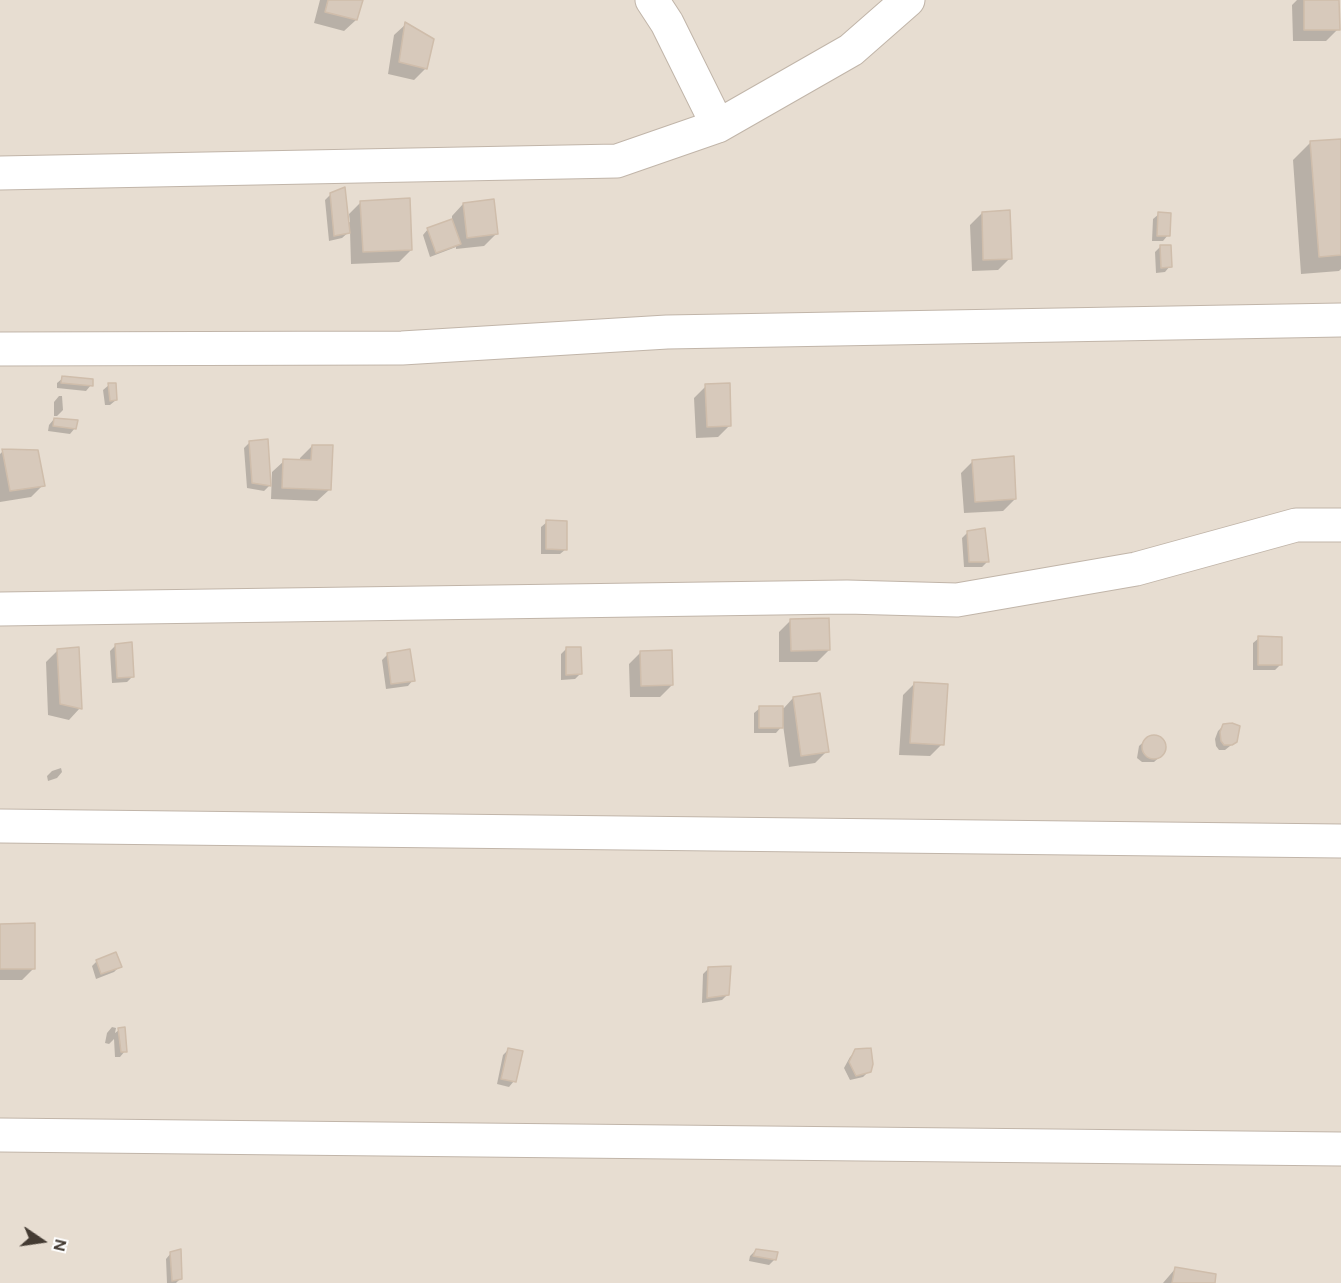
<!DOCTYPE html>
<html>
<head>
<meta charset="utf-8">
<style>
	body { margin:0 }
	#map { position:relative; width:1341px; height:1283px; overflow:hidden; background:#f2ece3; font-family:"DM Sans",sans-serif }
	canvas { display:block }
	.north { position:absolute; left:12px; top:1211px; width:60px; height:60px; -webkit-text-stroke:4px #fff; paint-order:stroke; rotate:103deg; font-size:16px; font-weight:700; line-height:24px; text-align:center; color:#443b33 }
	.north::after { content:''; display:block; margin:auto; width:21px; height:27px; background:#443b33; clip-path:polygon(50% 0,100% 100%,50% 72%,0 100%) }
</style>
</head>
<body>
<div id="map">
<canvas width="1341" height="1283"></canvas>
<div class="north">N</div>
</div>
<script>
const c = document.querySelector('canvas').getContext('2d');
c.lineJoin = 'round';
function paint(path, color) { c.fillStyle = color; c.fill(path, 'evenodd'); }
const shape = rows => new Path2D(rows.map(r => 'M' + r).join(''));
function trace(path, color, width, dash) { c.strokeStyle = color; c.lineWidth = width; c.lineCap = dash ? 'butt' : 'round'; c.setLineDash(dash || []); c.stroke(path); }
paint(shape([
	[0,0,1341,0,1341,1283,0,1283]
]), '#e7ddd1');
paint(shape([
	[320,0,362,0,356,20,344,31,314,23],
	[1297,0,1338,0,1338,29,1326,41,1293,41,1292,5],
	[406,24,426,68,414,80,388,74,394,35],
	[1341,140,1341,269,1339,271,1301,274,1293,160,1311,142],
	[331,194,347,223,350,222,349,214,361,202,411,250,399,262,351,264,350,231,342,238,329,241,325,200],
	[463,204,496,234,484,246,456,249,456,247,430,257,423,235,428,229,452,220,452,216],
	[982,213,1010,258,998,270,972,271,970,225],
	[1159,214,1168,235,1163,241,1152,241,1153,219],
	[1160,247,1170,266,1165,272,1156,273,1155,252],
	[63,378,91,385,86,391,57,388,57,383],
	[109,385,116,400,110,405,105,405,103,390],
	[706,386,730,425,718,437,696,438,694,398],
	[59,396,62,396,63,410,57,416,54,416,54,402],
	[54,419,75,428,70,434,48,431,49,425],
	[250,442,270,485,264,491,247,488,244,448],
	[312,446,329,490,317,501,271,499,272,472,284,461,300,461,300,458],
	[3,451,43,485,31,497,0,502,0,454],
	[972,462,1015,499,1003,511,964,513,961,473],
	[547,522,566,549,560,554,541,554,541,527],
	[968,532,987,562,982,567,964,567,962,538],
	[791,620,829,650,817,662,779,662,779,632],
	[1259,638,1280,665,1275,670,1253,670,1253,643],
	[116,645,133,676,127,682,112,683,110,651],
	[566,649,581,673,575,679,561,680,561,654],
	[58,650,80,708,69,720,48,715,46,662],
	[641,652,672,685,660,697,630,697,629,664],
	[388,654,413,680,408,686,386,689,382,660],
	[914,684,942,744,930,756,899,755,903,695],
	[793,698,827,751,815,763,789,767,783,725,776,733,754,733,754,713,760,708,784,708],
	[1224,725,1235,742,1225,750,1219,750,1216,746,1215,739,1218,731],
	[1148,738,1160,738,1164,741,1165,748,1163,754,1154,762,1142,762,1137,758,1139,746],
	[61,768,62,772,57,778,48,781,47,776,52,771],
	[0,925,34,968,22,980,0,980],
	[97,961,120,966,114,972,96,979,92,966],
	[709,968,727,995,722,1000,702,1003,703,974],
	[112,1027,116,1028,115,1033,119,1030,125,1051,120,1057,115,1057,114,1039,109,1044,105,1043,107,1033],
	[509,1049,514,1081,509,1087,497,1084,503,1055],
	[856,1051,869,1071,863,1077,850,1080,844,1068,850,1057],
	[756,1250,775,1259,769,1265,749,1261,750,1256],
	[171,1253,180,1279,176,1283,167,1283,166,1259],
	[1175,1269,1213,1283,1163,1283]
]), '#0003');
const building = shape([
	[328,0,363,0,357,20,325,12,328,0],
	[1304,0,1339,0,1340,30,1304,30,1304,0],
	[405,22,434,39,427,69,399,62,405,22],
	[1341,139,1341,255,1319,257,1310,141,1341,139],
	[345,187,350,233,334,236,330,193,345,187],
	[410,198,412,250,363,252,360,201,410,198],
	[494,199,498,234,467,238,463,203,494,199],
	[1010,210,1012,259,983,260,982,212,1010,210],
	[1158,212,1171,213,1170,236,1157,236,1158,212],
	[452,219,461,244,436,253,427,228,452,219],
	[1160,245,1171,245,1172,267,1161,268,1160,245],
	[62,376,93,379,93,386,61,383,62,376],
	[108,383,116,383,117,400,110,401,108,383],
	[730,383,731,426,707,427,705,384,730,383],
	[54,418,78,420,76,429,53,426,54,418],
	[268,439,271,486,252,483,249,441,268,439],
	[312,445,333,445,331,490,282,488,283,459,311,460,312,445],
	[2,449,38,450,45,486,10,491,2,449],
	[1014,456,1016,499,975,502,972,460,1014,456],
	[546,520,567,521,567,550,546,549,546,520],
	[985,528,989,562,969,562,967,531,985,528],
	[829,618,830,650,791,651,790,619,829,618],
	[1258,636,1282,637,1282,665,1258,665,1258,636],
	[132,642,134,677,117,678,115,644,132,642],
	[79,647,82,709,60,704,57,649,79,647],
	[566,647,581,647,582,674,566,675,566,647],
	[410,649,415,681,391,684,387,653,410,649],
	[672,650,673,685,641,686,640,651,672,650],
	[914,682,948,684,944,745,910,743,914,682],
	[820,693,829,752,801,756,793,697,820,693],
	[759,706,783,706,783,728,759,728,759,706],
	[1232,723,1240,726,1237,742,1232,745,1224,745,1221,741,1220,732,1223,724,1232,723],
	'1142 747a12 12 0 1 1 24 0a12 12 0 1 1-24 0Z',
	[35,923,35,969,0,969,0,924,35,923],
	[116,952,122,967,101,974,96,960,116,952],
	[731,966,729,995,707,998,708,967,731,966],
	[125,1027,127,1052,121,1052,118,1028,125,1027],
	[508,1048,523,1051,516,1082,501,1079,508,1048],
	[871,1048,873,1064,871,1072,856,1076,849,1062,855,1049,871,1048],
	[181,1249,182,1279,172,1281,170,1252,181,1249],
	[756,1249,778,1252,776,1260,753,1256,756,1249],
	[1175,1267,1216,1274,1215,1283,1172,1283,1175,1267]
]);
paint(building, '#d7c9bb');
trace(building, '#cfbdab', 1.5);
const minor = shape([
	[652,0,667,23,718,126],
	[0,173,617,161,718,126,851,50,908,0],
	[0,349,402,348,667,332,1341,320],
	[0,609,847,597,957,600,1136,569,1296,525,1341,525],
	[0,826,1341,841],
	[0,1135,1341,1149]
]);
trace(minor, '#c1b5a9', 35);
trace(minor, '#fff', 33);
</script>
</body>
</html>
